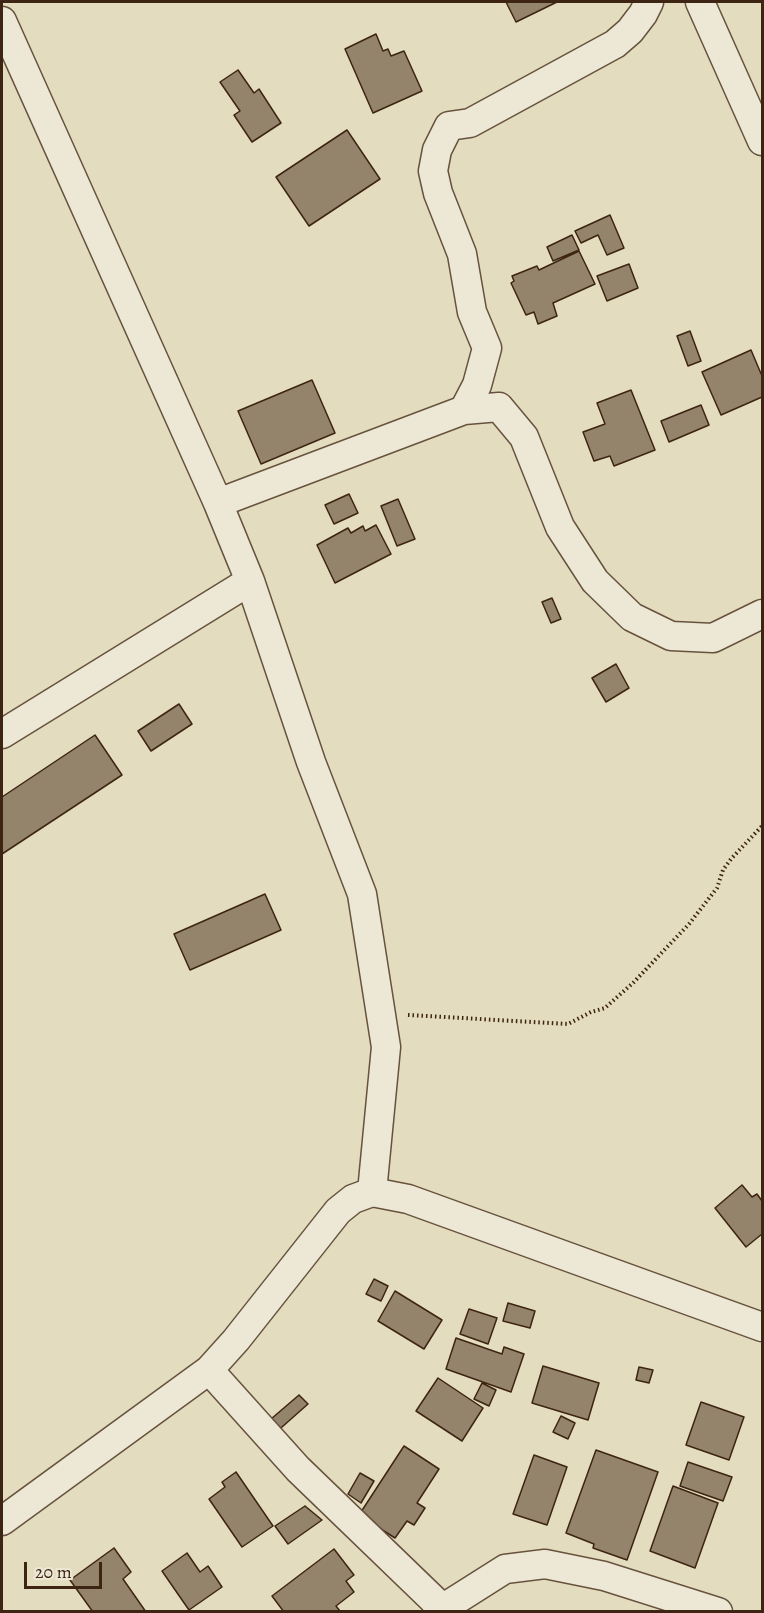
<!DOCTYPE html>
<html>
<head>
<meta charset="utf-8">
<style>
	body { margin:0 }
	#map { position:relative; width:764px; height:1613px; overflow:hidden; background:#e4dcbe; font-family:Alegreya,serif }
	canvas { display:block }
	.frame { position:absolute; inset:0; border:3px solid #3d2413; pointer-events:none }
	.scale { position:absolute; left:24px; top:1562px; width:78px; height:27px; box-sizing:border-box; border:3px solid #3d2413; border-top:0; padding-left:8px; font-size:18px; line-height:21px; white-space:nowrap; color:#3d2413; -webkit-text-stroke:4px #ede8d5; paint-order:stroke }
</style>
</head>
<body>
<div id="map">
<canvas width="764" height="1613"></canvas>
<div class="frame"></div>
<div class="scale">20 m</div>
</div>
<script>
const c = document.querySelector('canvas').getContext('2d');
c.lineJoin = 'round';
function paint(path, color) { c.fillStyle = color; c.fill(path, 'evenodd'); }
const shape = rows => new Path2D(rows.map(r => 'M' + r).join(''));
function trace(path, color, width, dash) { c.strokeStyle = color; c.lineWidth = width; c.lineCap = dash ? 'butt' : 'round'; c.setLineDash(dash || []); c.stroke(path); }
const building = shape([
	[506,2,557,2,516,22,506,2],
	[376,34,383,51,388,49,391,56,404,51,422,91,373,113,345,49,376,34],
	[238,70,254,93,259,89,281,123,252,142,234,115,240,111,220,82,238,70],
	[347,130,380,179,309,226,276,177,347,130],
	[610,215,624,248,607,255,598,235,581,243,575,231,610,215],
	[572,235,579,250,553,261,547,247,572,235],
	[579,251,595,284,553,303,557,316,538,324,534,312,526,315,511,283,514,281,512,276,537,266,539,270,579,251],
	[629,264,638,288,607,301,597,276,629,264],
	[690,331,701,361,688,366,677,336,690,331],
	[751,350,762,376,762,397,721,415,702,372,751,350],
	[312,380,335,433,261,464,238,411,312,380],
	[631,390,655,450,614,466,610,456,594,461,583,432,605,424,597,403,631,390],
	[701,405,709,425,669,442,661,421,701,405],
	[349,494,358,513,334,524,325,505,349,494],
	[398,499,415,539,397,546,381,506,398,499],
	[376,525,391,554,335,583,317,545,348,528,351,533,363,526,365,531,376,525],
	[552,598,561,619,551,623,542,602,552,598],
	[616,664,629,688,606,702,592,678,616,664],
	[179,704,192,724,151,751,138,731,179,704],
	[95,735,122,775,2,854,2,797,95,735],
	[265,894,281,930,190,970,174,934,265,894],
	[742,1185,752,1197,757,1194,762,1201,762,1234,746,1247,715,1208,742,1185],
	[374,1279,388,1286,381,1301,366,1294,374,1279],
	[395,1291,442,1320,424,1349,378,1321,395,1291],
	[508,1303,535,1311,530,1328,503,1321,508,1303],
	[469,1309,497,1318,488,1344,460,1334,469,1309],
	[456,1338,502,1354,504,1347,524,1354,511,1392,446,1369,456,1338],
	[543,1366,599,1383,588,1420,532,1403,543,1366],
	[639,1367,653,1370,649,1383,636,1380,639,1367],
	[438,1378,483,1408,462,1441,416,1411,438,1378],
	[482,1383,496,1390,489,1406,474,1399,482,1383],
	[299,1395,308,1404,273,1435,264,1425,299,1395],
	[701,1402,744,1417,729,1460,686,1445,701,1402],
	[561,1416,575,1423,568,1439,553,1432,561,1416],
	[404,1446,439,1469,417,1503,425,1508,414,1525,407,1521,395,1538,359,1515,404,1446],
	[596,1450,658,1472,627,1560,593,1548,594,1544,566,1533,596,1450],
	[534,1455,567,1467,547,1525,513,1514,534,1455],
	[688,1462,732,1477,723,1501,680,1486,688,1462],
	[236,1472,273,1526,242,1547,209,1499,225,1487,222,1482,236,1472],
	[360,1473,374,1481,361,1503,348,1494,360,1473],
	[673,1486,718,1503,695,1568,650,1551,673,1486],
	[305,1506,322,1520,288,1544,275,1526,305,1506],
	[114,1548,131,1572,123,1579,146,1612,93,1612,70,1580,114,1548],
	[334,1549,354,1575,346,1581,354,1592,336,1606,340,1611,284,1612,272,1596,334,1549],
	[187,1553,200,1572,208,1566,222,1587,189,1610,162,1571,187,1553]
]);
paint(building, '#94846c');
trace(building, '#3d2413', 1.5);
const street = shape([
	[700,2,762,141],
	[2,21,218,503,250,581,311,762,362,894,386,1047,372,1192],
	[464,410,499,407,524,437,560,527,595,581,632,617,671,636,713,638,762,614],
	[218,503,464,410,477,385,487,348,472,312,462,254,438,193,433,171,437,150,449,126,470,123,615,44,630,31,643,14,649,2],
	[2,734,250,581],
	[209,1370,298,1469,442,1608],
	[2,1521,209,1370,236,1340,338,1211,353,1199,372,1192,408,1199,762,1327],
	[437,1612,505,1569,545,1564,604,1576,718,1612]
]);
trace(street, '#67523e', 31);
trace(shape([
	[408,1015,568,1024,591,1012,605,1008,633,983,689,924,717,888,723,870,731,859,762,826]
]), '#3d2413', 4, [1.5, 3]);
trace(street, '#ede8d5', 28);
</script>
</body>
</html>
